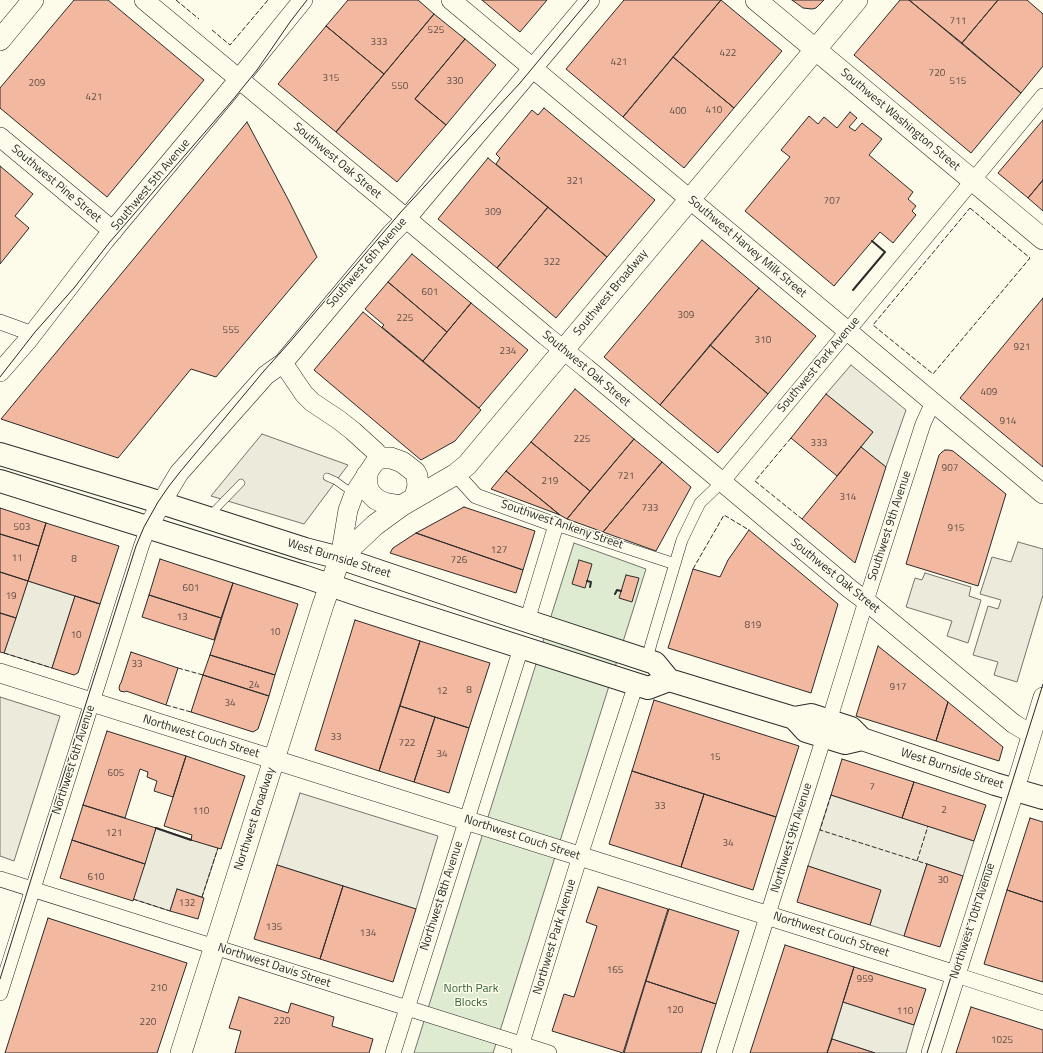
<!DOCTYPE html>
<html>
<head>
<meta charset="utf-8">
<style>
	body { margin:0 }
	canvas { display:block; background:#fdfbea }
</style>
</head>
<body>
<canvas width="1043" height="1053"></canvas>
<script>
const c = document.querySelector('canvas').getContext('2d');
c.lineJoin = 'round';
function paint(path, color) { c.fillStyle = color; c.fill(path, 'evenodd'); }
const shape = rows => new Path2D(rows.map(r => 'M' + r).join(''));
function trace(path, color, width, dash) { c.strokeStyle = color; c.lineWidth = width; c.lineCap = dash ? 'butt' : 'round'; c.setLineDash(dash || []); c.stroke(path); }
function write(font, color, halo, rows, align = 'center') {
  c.font = font + ' "Titillium Web",sans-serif'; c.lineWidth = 3; c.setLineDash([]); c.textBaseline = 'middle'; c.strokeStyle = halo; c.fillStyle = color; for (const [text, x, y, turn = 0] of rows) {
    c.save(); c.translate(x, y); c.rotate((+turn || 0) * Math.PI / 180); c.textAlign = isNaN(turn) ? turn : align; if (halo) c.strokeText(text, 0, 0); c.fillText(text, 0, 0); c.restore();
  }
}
const green = shape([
	[574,543,646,569,493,1053,414,1053,574,543]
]);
paint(green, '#deebd1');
trace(green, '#74746e', 1);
const parking = shape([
	[851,365,906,410,886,467,861,447,873,432,826,394,851,365],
	[262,434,348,465,304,524,211,496,262,434],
	[1018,542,1043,549,1043,595,1017,682,994,675,998,662,973,655,988,606,998,609,1001,600,980,594,992,557,1011,562,1018,542],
	[925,573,971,587,969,596,981,600,968,643,947,636,952,621,906,607,915,578,922,580,925,573],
	[28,581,75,596,52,668,4,653,28,581],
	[0,697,60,716,14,861,0,856,0,697],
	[300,793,438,836,416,909,277,865,300,793],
	[831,795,974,841,963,876,927,864,904,936,870,925,880,890,808,866,831,795],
	[156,828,218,848,202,897,177,889,170,911,133,899,156,828],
	[843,1002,914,1025,906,1053,875,1053,832,1039,843,1002]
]);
paint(parking, '#eceadb');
trace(parking, '#74746e', 1);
const building = shape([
	[74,0,108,0,204,80,107,197,0,108,0,88,74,0],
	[348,0,418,0,434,14,384,74,326,26,348,0],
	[482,0,547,0,520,32,482,0],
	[624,0,721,0,623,117,566,69,624,0],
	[721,0,782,51,734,108,673,57,721,0],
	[792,0,824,0,816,8,812,9,803,8,792,0],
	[900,0,909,0,1021,93,971,153,854,55,900,0],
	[909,0,998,0,962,43,909,0],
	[998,0,1027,0,1043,14,1043,66,1021,93,962,43,998,0],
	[434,14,465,39,415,99,446,125,397,182,336,132,434,14],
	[326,26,384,74,336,132,278,84,326,26],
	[465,39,496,65,446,125,415,99,465,39],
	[673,57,734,108,684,168,623,117,673,57],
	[544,108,655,200,607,257,496,164,500,158,496,154,532,110,538,115,544,108],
	[850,112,857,118,849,127,855,131,862,123,882,139,869,155,913,192,908,199,916,206,912,211,916,215,893,243,880,232,834,286,745,211,790,157,781,150,809,116,818,124,824,117,837,128,850,112],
	[1043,120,1043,180,1028,198,998,173,1043,120],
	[247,122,289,201,317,257,216,377,191,369,118,458,1,419,247,122],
	[488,158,548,207,497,268,438,219,488,158],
	[0,166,33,194,15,216,29,228,0,264,0,166],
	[1043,180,1043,211,1028,198,1043,180],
	[548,207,607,257,556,318,497,268,548,207],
	[702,240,759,288,660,405,604,357,702,240],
	[412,254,471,303,447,332,388,282,412,254],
	[388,282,447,332,423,361,382,327,384,325,365,309,388,282],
	[759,288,816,336,768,394,710,345,759,288],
	[1043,298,1043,467,960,398,1043,298],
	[471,303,528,350,479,408,423,361,471,303],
	[363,312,481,410,455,441,421,460,314,370,363,312],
	[710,345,768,394,718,453,660,405,710,345],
	[575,389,634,439,590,491,531,442,575,389],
	[826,394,873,432,837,476,791,438,826,394],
	[634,439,662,462,603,532,567,519,634,439],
	[531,442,590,491,567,519,560,515,506,471,531,442],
	[861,447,886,467,855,563,802,519,861,447],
	[945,450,949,450,953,451,1006,494,978,586,906,564,939,455,942,452,945,450],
	[662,462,691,487,656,551,603,532,662,462],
	[506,471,560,515,491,489,506,471],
	[464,507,535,531,523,570,416,533,464,507],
	[0,508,46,523,39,546,0,534,0,508],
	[46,523,119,546,100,604,28,581,46,523],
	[749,530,838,604,811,693,668,648,693,569,720,577,728,560,749,530],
	[416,533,523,570,516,593,390,553,393,548,416,533],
	[0,534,39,546,28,581,0,572,0,534],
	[160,559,233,583,221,618,149,595,160,559],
	[579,560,592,564,585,588,572,584,579,560],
	[0,572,28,581,16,618,0,613,0,572],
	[626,575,639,578,632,602,619,598,626,575],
	[233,583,298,604,275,675,210,655,233,583],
	[149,595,221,618,214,640,142,617,149,595],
	[75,596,100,604,78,673,74,675,52,668,75,596],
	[0,613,16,618,4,653,0,652,0,613],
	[355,620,420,641,379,771,315,750,355,620],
	[420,641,490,663,469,728,400,706,420,641],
	[878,646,948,702,936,741,856,716,878,646],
	[131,652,178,668,166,705,126,691,125,692,120,691,119,688,120,684,121,683,131,652],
	[210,655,275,675,269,696,203,675,210,655],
	[203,675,269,696,258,729,253,732,191,712,203,675],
	[654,700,799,746,776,817,632,771,654,700],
	[948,702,1003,747,999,761,936,741,948,702],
	[400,706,435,717,414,782,379,771,400,706],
	[435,717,469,728,449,793,414,782,435,717],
	[107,731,186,756,173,797,154,791,157,781,147,777,148,772,140,769,125,818,83,805,107,731],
	[186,756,245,776,221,849,191,840,192,835,164,826,186,756],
	[842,759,914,782,902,818,831,795,842,759],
	[632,771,704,794,681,867,609,844,632,771],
	[914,782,986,805,974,841,902,818,914,782],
	[704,794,776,817,753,890,681,867,704,794],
	[83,805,156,828,145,864,72,840,83,805],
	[1030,818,1043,822,1043,902,1007,890,1030,818],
	[72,840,145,864,133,901,60,878,72,840],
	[927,864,963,876,940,947,904,936,927,864],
	[277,865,343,886,320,959,254,939,277,865],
	[808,866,881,890,870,925,797,902,808,866],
	[343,886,416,909,393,982,320,959,343,886],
	[598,887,668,909,623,1053,552,1031,564,994,574,997,597,926,586,922,598,887],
	[177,889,204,898,198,919,170,911,177,889],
	[1007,890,1043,902,1043,982,984,964,1007,890],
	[669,909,739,931,716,1004,646,981,669,909],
	[48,918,187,963,157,1053,5,1053,48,918],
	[785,945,854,967,827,1053,750,1053,785,945],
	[854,967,926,989,914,1025,843,1002,854,967],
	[646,981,716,1004,701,1053,624,1053,646,981],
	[239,997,288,1013,291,1003,334,1017,332,1026,373,1039,369,1053,235,1053,241,1031,229,1028,239,997],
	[971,1007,1043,1030,1043,1053,956,1053,971,1007],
	[832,1039,875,1053,827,1053,832,1039]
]);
paint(building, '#f2b8a0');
trace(building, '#2b2b2b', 1);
const service = shape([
	[327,477,336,481,354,494],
	[209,516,241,483]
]);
const pedestrian = shape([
	[556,525,675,564],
	[647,660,651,644,682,540,700,503,722,482]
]);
const minor = shape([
	[0,322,33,334],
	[456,474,476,496,556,525,527,621],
	[722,482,1043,96],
	[829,721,866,601,923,424,933,402],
	[0,879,549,1053],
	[956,975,1043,1003],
	[0,993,141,547,148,528],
	[393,1053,521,648],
	[519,1053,580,856,636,684],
	[724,1053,824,737]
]);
const tertiary = shape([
	[144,0,389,204,546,336,586,368,850,589,866,601,1014,724,1031,734],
	[451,0,1043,494],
	[0,137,113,231],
	[283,363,304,394,312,402,339,420,353,431,376,452,379,458,373,465,354,494,348,510,340,558],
	[0,372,28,340,105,240,225,96,303,0],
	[148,528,161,503,179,473,266,375,283,363,391,234,406,219,590,0],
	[0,673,956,975],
	[931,1053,1015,789,1043,697]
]);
const secondary = shape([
	[756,0,1043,239],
	[0,40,33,0],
	[379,458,391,458,402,462,415,472,417,476,418,486,415,497],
	[367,475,367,486,370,493,376,499,384,503,401,506],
	[181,1053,323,605,340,558,375,525,401,506,456,474,467,465,857,0]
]);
const primary = shape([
	[0,454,146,498,305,549,340,558,512,616,655,663,669,680,794,718,811,715,851,728,862,739,995,784,1043,798],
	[0,481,303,576,365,597,648,688,669,680],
	[794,718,806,731,845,743,862,739]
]);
trace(service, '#2b2b2b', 8);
trace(pedestrian, '#2b2b2b', 12);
trace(minor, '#2b2b2b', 16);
trace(tertiary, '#2b2b2b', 20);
trace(secondary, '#2b2b2b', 22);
trace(primary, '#2b2b2b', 24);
trace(service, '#fdfbea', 7);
trace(pedestrian, '#fdfbea', 11);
trace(minor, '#fdfbea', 15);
trace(tertiary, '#fdfbea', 19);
trace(secondary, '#fdfbea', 21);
trace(primary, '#fdfbea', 22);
trace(shape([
	[0,377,35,332,74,288,109,243,231,102,257,70,290,22,307,0],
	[0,979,82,716,136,546,144,527,158,502,169,486,180,472,263,372,289,343,400,213,520,83,589,0],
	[927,1053,1043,684]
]), '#2b2b2b', 1);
trace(shape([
	[176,0,199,19],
	[212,30,230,45,268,0],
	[970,208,1030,258,933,374,873,325,970,208],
	[791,438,755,481,802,519],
	[693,569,724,515,749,530],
	[4,653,52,668],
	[178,668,203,675],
	[166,705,191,712],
	[831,795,820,830,927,864],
	[917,861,928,826],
	[202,897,218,848],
	[133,899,170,911]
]), '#2b2b2b', 1, [5, 2]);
trace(shape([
	[853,290,885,252,872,241],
	[587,581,591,582,590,587],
	[615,594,617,590,621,591],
	[156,828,191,840]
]), '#2b2b2b', 2);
write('10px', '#5d4e48', null, [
	["711",958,22],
	["525",436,31],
	["333",379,43],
	["422",728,54],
	["421",619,63],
	["720",937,74],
	["315",331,79],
	["330",455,82],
	["515",958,82],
	["209",37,84],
	["550",400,87],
	["421",94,98],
	["410",714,111],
	["400",678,112],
	["321",575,182],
	["707",832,202],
	["309",493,213],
	["322",552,263],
	["601",430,293],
	["309",686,316],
	["225",405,319],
	["555",231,331],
	["310",763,341],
	["921",1022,348],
	["234",508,352],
	["409",989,393],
	["914",1008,422],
	["225",582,440],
	["333",819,444],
	["907",950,469],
	["721",626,477],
	["219",550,482],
	["314",848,498],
	["733",650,509],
	["503",22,528],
	["915",956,529],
	["127",499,551],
	["11",17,559],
	["8",74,560],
	["726",459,561],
	["601",191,589],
	["19",11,597],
	["13",182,618],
	["819",753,626],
	["10",275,633],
	["10",76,636],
	["33",137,665],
	["24",254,686],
	["917",898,688],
	["8",469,691],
	["12",442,692],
	["34",230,704],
	["33",336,738],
	["722",407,744],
	["34",442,755],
	["15",715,758],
	["605",116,774],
	["7",872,788],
	["33",660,807],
	["2",944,811],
	["110",201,812],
	["121",114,834],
	["34",728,844],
	["610",96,878],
	["30",943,881],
	["132",187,904],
	["135",274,928],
	["134",368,934],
	["165",615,971],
	["959",865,980],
	["210",159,989],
	["120",675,1011],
	["110",905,1012],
	["220",282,1022],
	["220",148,1023],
	["1025",1002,1041]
]);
write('12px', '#2b2b2b', '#fdfbea', [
	["Southwest Washington Street",900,120,40],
	["Southwest Oak Street",337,161,40],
	["Southwest Pine Street",56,184,40],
	["Southwest 5th Avenue",151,185,-50],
	["Southwest Harvey Milk Street",747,247,40],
	["Southwest 6th Avenue",367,263,-49],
	["Southwest Broadway",611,293,-50],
	["Southwest Park Avenue",819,365,-50],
	["Southwest Oak Street",586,369,40],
	["Southwest Ankeny Street",562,525,19],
	["Southwest 9th Avenue",890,526,-72],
	["West Burnside Street",339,559,17],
	["Southwest Oak Street",835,576,39],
	["Northwest Couch Street",201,737,17],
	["Northwest 6th Avenue",74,760,-72],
	["West Burnside Street",952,769,18],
	["Northwest Broadway",255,819,-72],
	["Northwest Couch Street",522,838,18],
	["Northwest 9th Avenue",792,838,-73],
	["Northwest 8th Avenue",442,896,-72],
	["Northwest 10th Avenue",973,921,-72],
	["Northwest Couch Street",831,935,18],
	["Northwest Park Avenue",555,937,-73],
	["Northwest Davis Street",274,966,18]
]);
write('12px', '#34623c', '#fdfbea', [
	["North Park",471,989],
	["Blocks",471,1003]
]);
</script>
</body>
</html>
